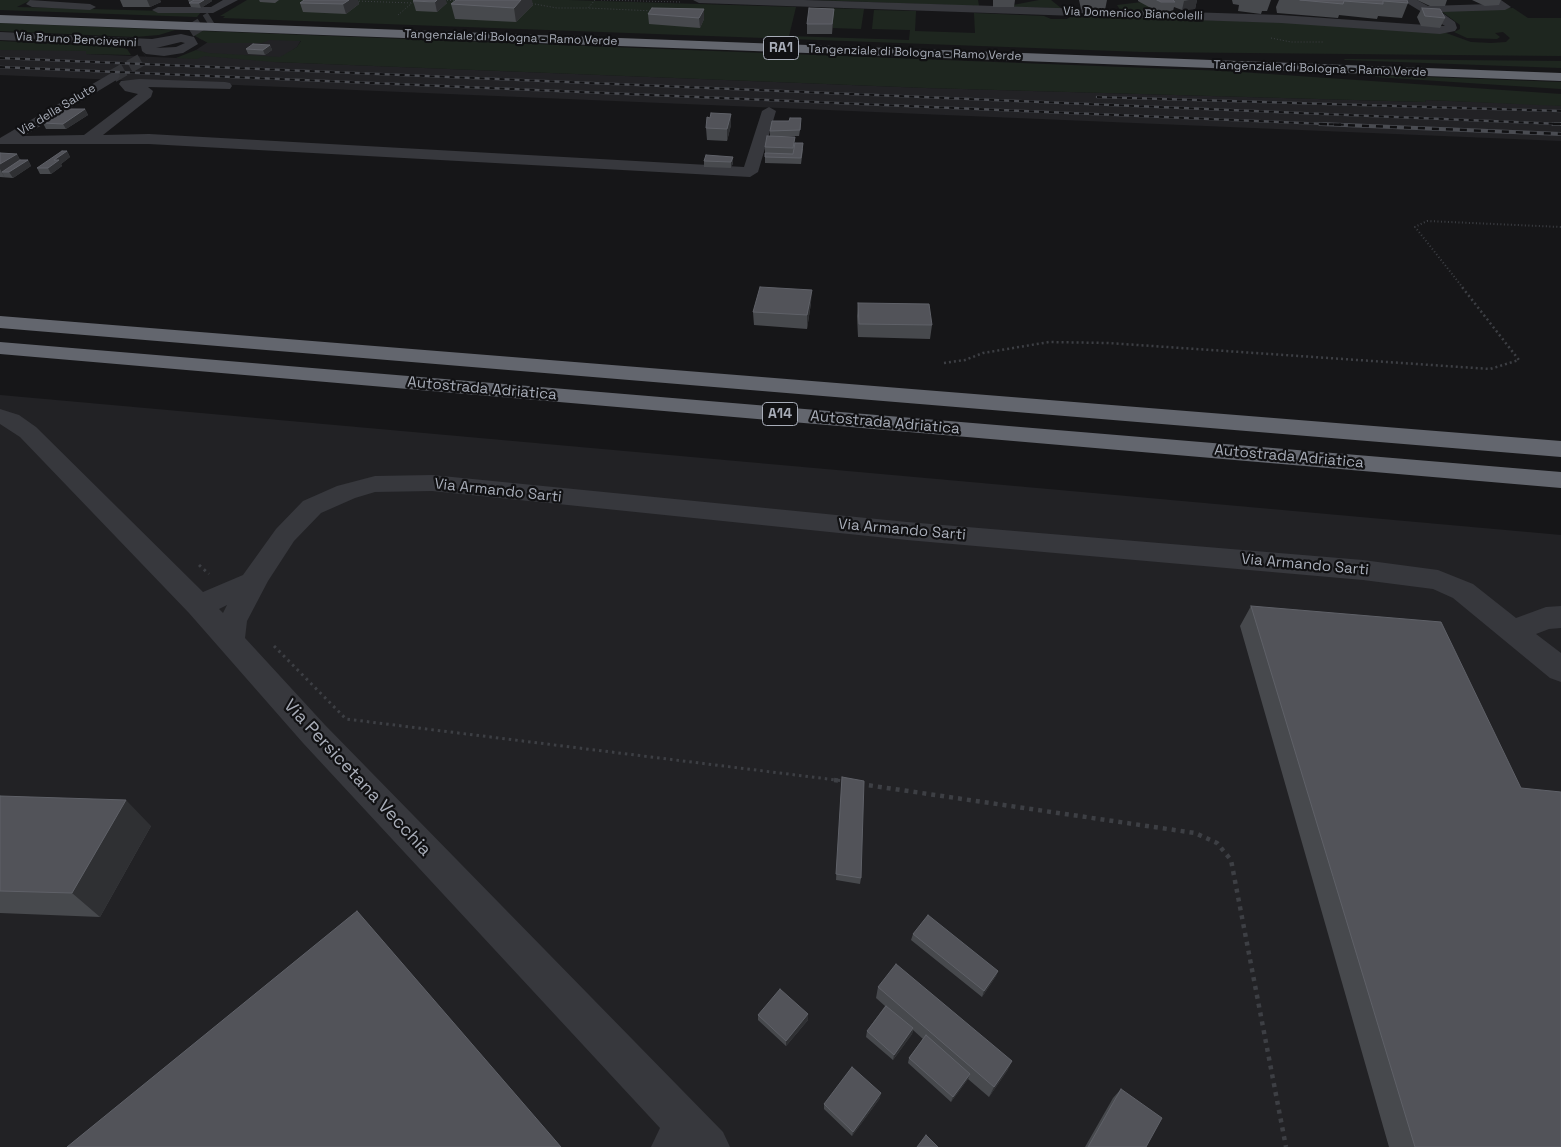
<!DOCTYPE html>
<html>
<head>
<meta charset="utf-8">
<style>
	body { margin:0 }
	canvas { display:block; background:#161618 }
</style>
</head>
<body>
<canvas width="1561" height="1147"></canvas>
<script>
const c = document.querySelector('canvas').getContext('2d');
c.lineJoin = 'round';
function paint(path, color) { c.fillStyle = color; c.fill(path, 'evenodd'); }
const shape = rows => new Path2D(rows.map(r => 'M' + r).join(''));
function trace(path, color, width, dash) { c.strokeStyle = color; c.lineWidth = width; c.lineCap = dash ? 'butt' : 'round'; c.setLineDash(dash || []); c.stroke(path); }
function write(font, color, halo, rows, align = 'center') {
  c.font = font + ' "Space Grotesk",sans-serif'; c.lineWidth = 4.5; c.setLineDash([]); c.textBaseline = 'middle'; c.strokeStyle = halo; c.fillStyle = color; for (const [text, x, y, turn = 0] of rows) {
    c.save(); c.translate(x, y); c.rotate((+turn || 0) * Math.PI / 180); c.textAlign = isNaN(turn) ? turn : align; if (halo) c.strokeText(text, 0, 0); c.fillText(text, 0, 0); c.restore();
  }
}
paint(shape([
	[199,38,301,40,297,47,275,62,926,88,1425,102,1426,100,1555,105,1561,106,1561,141,0,75,0,47,86,51,86,54,176,58,190,54,208,42],
	[0,395,1561,535,1561,1147,0,1147]
]), '#222225');
paint(shape([
	[0,0,31,0,17,7,201,12,197,17,0,10],
	[247,0,569,0,796,7,789,36,909,40,910,30,872,29,874,10,916,11,915,31,975,33,974,13,1044,16,1051,19,1067,19,1072,16,1337,24,1446,33,1471,42,1491,43,1506,42,1510,38,1503,32,1495,33,1500,37,1497,39,1467,38,1454,32,1460,29,1460,25,1441,11,1513,8,1528,18,1561,18,1561,56,1143,52,223,18,225,16,220,16],
	[813,0,978,0,979,6],
	[1039,0,1051,0,1061,8,1014,7,1013,5],
	[1142,2,1158,12,1121,11,1117,5],
	[815,8,864,9,861,29,833,28,833,18,812,18],
	[0,23,149,29,175,30,159,35,134,37,0,31],
	[203,31,1225,71,1561,94,1561,106,1426,100,1425,102,926,88,274,62,204,56,197,59,176,58,196,50,209,53,280,57,297,47,301,41,269,40,262,43,208,43,195,36,196,33],
	[0,41,118,47,127,49,131,55,86,54,86,51,0,50],
	[1344,59,1561,61,1561,68,1345,60],
	[1374,75,1561,82,1561,89,1376,77]
]), '#1e261f');
trace(shape([
	[190,31,211,18],
	[113,76,146,57]
]), '#333438', 13, [13, 6]);
trace(shape([
	[444,0,458,1],
	[595,0,588,8,654,11],
	[601,0,680,2],
	[356,1,413,3,417,0],
	[529,3,557,8,588,8],
	[398,15,412,3],
	[1271,38,1291,42,1324,42]
]), '#3d3f44', 1, [1, 2]);
trace(shape([
	[1463,288,1415,227,1427,221,1561,227]
]), '#3d3f44', 2, [1, 2.5]);
trace(shape([
	[944,363,965,360,983,353,1049,342,1108,343,1490,369,1519,360,1462,287]
]), '#3d3f44', 2.5, [2, 3]);
trace(shape([
	[199,565,209,574],
	[274,646,346,719,844,781]
]), '#3d3f44', 3, [2.5, 4]);
trace(shape([
	[834,780,844,781],
	[860,784,1195,833,1217,843,1231,860,1286,1147]
]), '#3d3f44', 4.5, [4, 5]);
paint(shape([
	[30,0,90,4,96,7,90,10,32,7,26,4,30,0],
	[223,0,238,0,213,13,158,13,152,10,158,7,211,7,223,0],
	[693,0,804,0,1281,15,1440,26,1445,26,1402,0,1417,0,1428,6,1491,4,1486,0,1501,0,1511,7,1505,10,1441,12,1455,22,1457,28,1455,31,1440,34,1281,23,699,3,693,0],
	[0,32,152,39,181,34,194,37,198,44,183,53,164,56,146,54,142,51,141,46,0,40,0,32],
	[181,42,185,43,176,47,156,48,181,42],
	[113,72,118,73,120,76,118,79,24,136,84,135,138,94,125,91,119,84,121,81,139,79,225,82,230,83,232,86,230,89,148,87,153,91,151,97,103,135,149,134,744,167,762,111,769,107,776,111,758,172,750,177,149,144,0,144,0,138,113,72],
	[0,409,19,415,36,427,203,592,243,575,276,529,303,501,337,486,375,476,432,475,907,522,1363,560,1438,570,1473,584,1516,618,1546,607,1561,606,1561,628,1549,629,1536,634,1561,653,1561,682,1550,678,1453,598,1433,589,1363,580,907,540,432,491,375,492,355,498,321,513,294,541,268,581,247,621,245,638,325,725,723,1132,730,1147,651,1147,660,1128,303,743,189,613,20,437,0,424,0,409],
	[227,605,223,613,219,609,227,605]
]), '#37383d');
paint(shape([
	[0,15,1561,73,1561,81,0,23,0,15],
	[0,316,1561,441,1561,457,0,328,0,316],
	[0,342,1561,472,1561,488,0,354,0,342]
]), '#63666e');
const railFar1 = shape([
	[0,58,1561,124],
	[0,67,1349,125],
	[1097,97,1561,111]
]);
const rail = shape([
	[1320,124,1561,134],
	[1553,124,1561,124]
]);
trace(railFar1, '#4a4c52', 2.5);
trace(rail, '#4a4c52', 4);
trace(railFar1, '#111113', 2, [5]);
trace(rail, '#111113', 2.5, [7]);
paint(shape([
	[120,0,160,0,161,2,150,7,123,7],
	[178,0,212,0,212,1,201,8,191,7,188,0],
	[259,0,279,0,275,3,260,2],
	[304,0,358,0,359,4,346,14,303,12,300,3],
	[993,0,1015,0,1014,7,993,7],
	[1079,0,1107,0,1105,10,1081,9],
	[1138,0,1197,0,1195,9,1182,10,1174,7,1173,11,1158,12,1138,1],
	[1232,0,1271,0,1267,11,1262,11,1261,14,1238,11,1239,5,1233,4],
	[1279,0,1407,0,1408,3,1402,18,1378,16,1377,19,1339,15,1338,18,1277,13,1276,7],
	[1417,0,1447,0,1445,6,1430,6],
	[1472,0,1501,0,1499,5,1485,6],
	[413,1,447,3,437,12,416,11],
	[451,4,533,5,516,22,455,19],
	[1422,8,1445,18,1440,28,1421,26,1417,17],
	[704,9,704,19,700,28,649,24,648,14],
	[834,9,832,34,807,34,807,24],
	[270,45,272,50,265,55,248,54,246,49],
	[85,109,88,115,66,129,46,129,43,123],
	[731,114,731,125,727,141,707,140,706,128,710,118],
	[789,121,801,124,799,136,781,136,795,143,803,149,801,164,765,163,765,147,770,136,770,131],
	[67,151,70,157,61,164,62,166,51,174,40,174,37,168],
	[0,153,17,154,20,160,28,160,31,166,13,178,0,177],
	[733,157,733,163,731,168,704,167,704,161],
	[811,303,807,329,754,325,753,312],
	[858,303,932,325,930,339,858,337,857,316],
	[1251,606,1521,788,1561,1147,1389,1147,1240,626],
	[842,777,861,878,860,884,836,880],
	[0,796,151,826,100,917,0,913],
	[913,934,998,971,996,976,982,997,911,940],
	[878,987,1012,1061,1007,1071,989,1097,968,1079,951,1102,908,1063,909,1058,923,1039,913,1030,912,1034,893,1060,866,1037,867,1031,885,1006,876,998],
	[808,1014,808,1020,786,1046,758,1020,758,1015],
	[1121,1089,1146,1147,1085,1147,1113,1098],
	[880,1098,852,1136,824,1109,824,1104]
]), '#47494d');
paint(shape([
	[147,0,160,0,161,2,150,7],
	[204,0,212,0,212,1,201,8,199,3],
	[349,0,358,0,359,4,346,14,343,4],
	[437,0,446,0,447,3,437,12,435,2],
	[521,0,532,0,533,5,516,22,514,8],
	[1189,0,1197,0,1195,9,1182,10,1184,1],
	[704,9,704,19,700,28,699,18],
	[270,45,272,50,265,55,263,50],
	[85,109,88,115,66,129,63,124],
	[731,114,731,125,727,141,727,129],
	[67,151,70,157,61,164,62,166,51,174,48,168,54,160],
	[17,154,22,164,28,160,31,166,13,178,9,172,2,172,5,178,0,169,0,164],
	[733,157,733,163,731,168,731,162],
	[812,290,811,303,807,329,807,315],
	[126,800,151,826,100,917,72,893],
	[998,971,996,976,982,997,984,991],
	[808,1014,808,1020,786,1046,786,1041],
	[913,1028,912,1034,893,1060,894,1055],
	[1012,1061,1007,1071,989,1097,994,1087],
	[970,1074,968,1079,951,1102,953,1097],
	[881,1093,880,1098,852,1136,853,1132]
]), '#2f3033');
const building = shape([
	[194,0,204,0,199,3,189,3,194,0],
	[304,0,349,0,343,4,300,3,304,0],
	[415,0,437,0,435,2,413,1,415,0],
	[456,0,521,0,514,8,451,4,456,0],
	[1157,0,1173,0,1175,2,1161,2,1157,0],
	[1300,0,1407,0,1408,3,1383,1,1383,4,1344,1,1343,4,1300,0],
	[652,8,704,9,699,18,648,14,652,8],
	[809,8,834,9,832,24,807,24,809,8],
	[1422,8,1440,9,1445,18,1425,16,1422,8],
	[253,44,270,45,263,50,246,49,253,44],
	[68,109,85,109,63,124,43,123,68,109],
	[711,113,731,114,727,129,706,128,707,117,710,118,711,113],
	[790,118,801,118,800,130,770,131,772,121,789,121,790,118],
	[767,136,795,137,793,148,765,147,767,136],
	[795,143,803,143,801,158,765,157,765,153,793,154,795,143],
	[62,151,67,151,54,160,59,160,48,168,37,168,62,151],
	[0,153,17,154,0,164,0,153],
	[706,155,733,157,731,162,704,161,706,155],
	[20,160,28,160,9,172,2,172,20,160],
	[760,287,812,290,807,315,753,312,760,287],
	[858,303,929,304,932,325,859,324,858,303],
	[1251,606,1441,622,1521,788,1561,792,1561,1147,1415,1147,1251,606],
	[842,777,864,781,861,878,836,874,842,777],
	[0,796,126,800,72,893,0,891,0,796],
	[357,911,561,1147,67,1147,357,911],
	[928,915,998,971,984,991,913,934,928,915],
	[896,964,1012,1061,994,1087,878,987,896,964],
	[780,989,808,1014,786,1041,758,1015,780,989],
	[886,1006,913,1028,894,1055,867,1031,886,1006],
	[926,1035,970,1074,953,1097,909,1058,926,1035],
	[852,1067,881,1093,853,1132,824,1104,852,1067],
	[1121,1089,1162,1118,1146,1147,1088,1147,1121,1089],
	[926,1135,938,1147,917,1147,926,1135]
]);
paint(building, '#525359');
trace(building, '#5f6168', 1);
write('12px', '#a8adb8', '#111113', [
	["Via Domenico Biancolelli",1133,14,2],
	["Tangenziale di Bologna - Ramo Verde",511,38,2],
	["Via Bruno Bencivenni",76,40,3],
	["Tangenziale di Bologna - Ramo Verde",915,53,2],
	["Tangenziale di Bologna - Ramo Verde",1320,69,2],
	["Via della Salute",57,110,-31]
]);
for (const [x, y, w] of [
	[781,48,35],
	[780,414,35]
]) { const box = new Path2D(); box.roundRect(x - w / 2, y - 11.5, w, 23, 4); c.fillStyle = '#111113'; c.fill(box); trace(box, '#a8adb8', 1); }
write('bold 14px', '#a8adb8', null, [
	["RA1",781,48],
	["A14",780,414]
]);
write('15px', '#a8adb8', '#111113', [
	["Autostrada Adriatica",482,389,5],
	["Autostrada Adriatica",885,423,5],
	["Autostrada Adriatica",1289,457,5],
	["Via Armando Sarti",498,491,6],
	["Via Armando Sarti",902,530,5],
	["Via Armando Sarti",1305,565,5]
]);
write('18px', '#a8adb8', '#111113', [
	["Via Persicetana Vecchia",357,778,47]
]);
</script>
</body>
</html>
